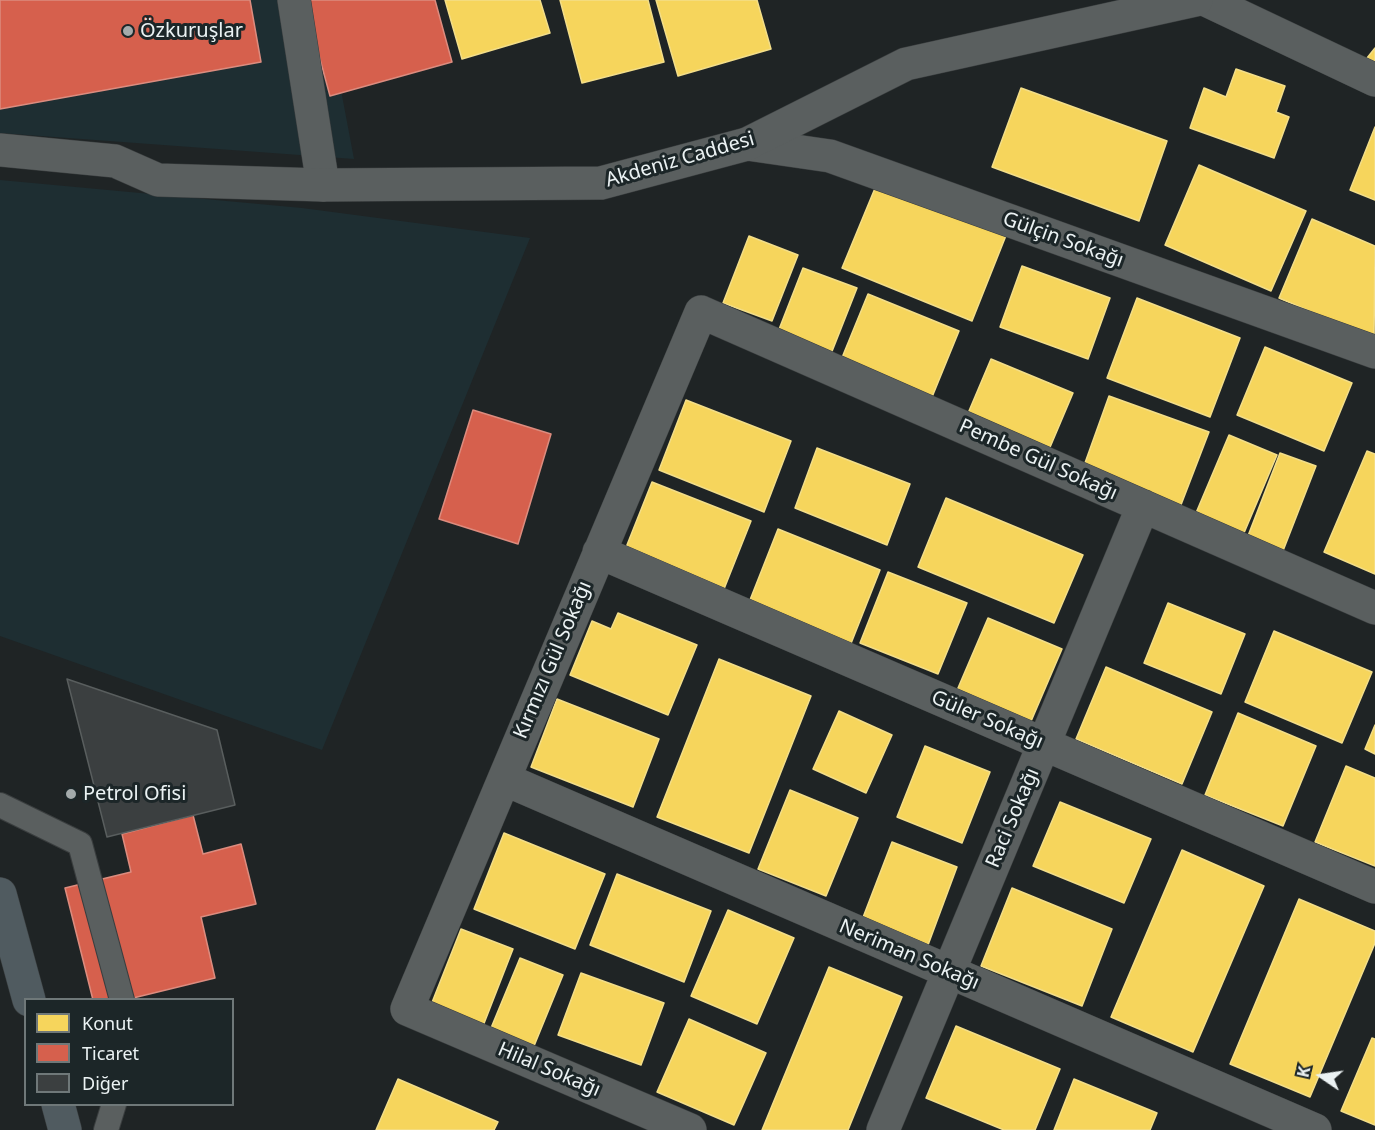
<!DOCTYPE html>
<html>
<head>
<meta charset="utf-8">
<style>
	body { margin:0 }
	#map { position:relative; width:1375px; height:1130px; overflow:hidden; background:#1f2425; font-family:"Noto Sans",sans-serif }
	canvas { display:block }
	.legend { position:absolute; left:24px; top:998px; width:210px; height:108px; box-sizing:border-box; background:#1c2628; border:2px solid #6f7879; margin:0; padding:8px 10px; list-style:none; font-size:18px; color:#ebf2f3 }
	.legend li { display:flex; align-items:center; gap:12px; height:30px }
	.legend b { width:30px; border:2px solid #6f7879 }
	.north { position:absolute; left:1291px; top:1046px; width:60px; height:60px; -webkit-text-stroke:4px #1c2628; paint-order:stroke; rotate:283deg; font-size:16px; font-weight:700; line-height:24px; text-align:center; color:#ebf2f3 }
	.north::after { content:''; display:block; margin:auto; width:21px; height:27px; background:#ebf2f3; clip-path:polygon(50% 0,100% 100%,50% 72%,0 100%) }
</style>
</head>
<body>
<div id="map">
<canvas width="1375" height="1130"></canvas>
<ul class="legend">
<li><b style="height:16px;background:#f6d55c"></b>Konut</li>
<li><b style="height:16px;background:#d6604d"></b>Ticaret</li>
<li><b style="height:16px;background:#3b3f40"></b>Diğer</li>
</ul>
<div class="north">K</div>
</div>
<script>
const c = document.querySelector('canvas').getContext('2d');
c.lineJoin = 'round';
function paint(path, color) { c.fillStyle = color; c.fill(path, 'evenodd'); }
const shape = rows => new Path2D(rows.map(r => 'M' + r).join(''));
function trace(path, color, width, dash) { c.strokeStyle = color; c.lineWidth = width; c.lineCap = dash ? 'butt' : 'round'; c.setLineDash(dash || []); c.stroke(path); }
function write(font, color, halo, rows, align = 'center') {
  c.font = font + ' "Noto Sans",sans-serif'; c.lineWidth = 6; c.setLineDash([]); c.textBaseline = 'middle'; c.strokeStyle = halo; c.fillStyle = color; for (const [text, x, y, turn = 0] of rows) {
    c.save(); c.translate(x, y); c.rotate((+turn || 0) * Math.PI / 180); c.textAlign = isNaN(turn) ? turn : align; if (halo) c.strokeText(text, 0, 0); c.fillText(text, 0, 0); c.restore();
  }
}
paint(shape([
	[0,0,324,0,354,159,0,133],
	[0,180,302,208,530,238,322,750,0,636]
]), '#1e2e32');
const homes = shape([
	[445,0,540,0,550,33,462,59,445,0],
	[560,0,648,0,664,62,582,83,560,0],
	[656,0,757,0,771,49,678,76,656,0],
	[1375,48,1375,62,1367,58,1375,48],
	[1236,69,1285,86,1276,112,1289,117,1274,158,1190,128,1204,88,1226,97,1236,69],
	[1021,88,1167,141,1139,221,992,167,1021,88],
	[1375,127,1375,200,1350,190,1375,127],
	[1199,165,1306,211,1271,291,1165,245,1199,165],
	[878,181,1007,233,972,321,842,268,878,181],
	[1312,219,1375,246,1374,339,1279,298,1312,219],
	[749,236,798,255,772,321,723,303,749,236],
	[1022,266,1110,298,1088,359,1000,327,1022,266],
	[803,268,857,288,829,359,776,337,803,268],
	[868,294,959,331,930,402,839,365,868,294],
	[1137,298,1240,338,1210,417,1107,378,1137,298],
	[1265,347,1352,383,1324,451,1237,415,1265,347],
	[991,359,1073,393,1048,452,966,418,991,359],
	[1109,396,1209,432,1179,510,1081,474,1109,396],
	[686,400,791,441,764,512,659,470,686,400],
	[1229,435,1277,455,1241,540,1193,520,1229,435],
	[817,448,910,484,887,545,795,508,817,448],
	[1367,451,1375,454,1375,574,1324,552,1367,451],
	[1280,453,1316,466,1281,556,1246,541,1280,453],
	[652,482,751,521,724,589,625,550,652,482],
	[946,498,1083,555,1054,623,918,567,946,498],
	[778,529,880,570,850,646,748,605,778,529],
	[888,572,967,603,938,674,860,643,888,572],
	[1168,603,1245,634,1221,694,1144,663,1168,603],
	[618,613,697,645,668,715,570,675,592,621,611,629,618,613],
	[988,618,1062,649,1029,726,955,695,988,618],
	[1274,631,1372,672,1342,743,1245,702,1274,631],
	[719,659,811,696,749,853,657,817,719,659],
	[1106,667,1212,712,1182,784,1076,739,1106,667],
	[557,699,659,739,633,807,531,767,557,699],
	[839,711,892,735,866,793,813,769,839,711],
	[1238,713,1316,746,1283,826,1205,795,1238,713],
	[1375,725,1375,754,1365,749,1375,725],
	[925,746,990,772,962,843,897,817,925,746],
	[1346,766,1375,778,1375,866,1315,842,1346,766],
	[790,790,858,818,826,896,758,869,790,790],
	[1060,802,1151,839,1124,903,1033,866,1060,802],
	[504,833,605,874,575,949,474,909,504,833],
	[892,842,957,867,928,945,862,920,892,842],
	[1182,850,1264,886,1193,1052,1111,1017,1182,850],
	[617,874,711,911,684,982,590,945,617,874],
	[1012,888,1112,929,1082,1006,981,966,1012,888],
	[1299,899,1375,931,1375,943,1310,1097,1230,1064,1299,899],
	[728,910,794,938,757,1024,691,996,728,910],
	[461,929,513,949,483,1026,431,1005,461,929],
	[520,958,563,975,534,1046,491,1028,520,958],
	[829,967,902,997,848,1130,762,1130,829,967],
	[581,973,664,1003,641,1065,558,1035,581,973],
	[689,1019,766,1053,734,1125,657,1092,689,1019],
	[956,1026,1060,1069,1035,1130,1004,1130,926,1098,956,1026],
	[1372,1038,1375,1039,1375,1125,1341,1111,1372,1038],
	[398,1079,498,1122,494,1130,376,1130,398,1079],
	[1074,1079,1157,1113,1150,1130,1054,1130,1074,1079]
]);
paint(homes, '#f6d55c');
trace(homes, '#f3de89', 1.5);
const shops = shape([
	[0,0,250,0,261,62,0,109,0,0],
	[304,0,435,0,452,62,330,96,304,0],
	[473,410,551,434,518,544,439,519,473,410],
	[193,815,203,854,241,844,256,904,201,917,215,978,125,1000,93,1000,65,888,131,872,122,834,193,815]
]);
paint(shops, '#d6604d');
trace(shops, '#dc8c7f', 1.5);
const building = shape([
	[67,679,217,730,235,805,107,837,67,679]
]);
paint(building, '#3b3f40');
trace(building, '#595e5e', 1.5);
const service = shape([
	[0,805,80,844,122,1000],
	[106,1130,114,1104]
]);
const minor = shape([
	[294,0,323,185],
	[1206,0,1375,80],
	[747,144,830,156,1375,352],
	[599,552,1375,887],
	[504,779,1315,1130],
	[690,1130,407,1009,701,312,1375,608],
	[883,1130,1143,506]
]);
const tertiary = shape([
	[0,150,115,161,158,180,323,185,601,183,747,144,906,64,1196,0]
]);
const primary = shape([
	[0,894,29,1000],
	[58,1104,65,1130]
]);
trace(service, '#3a3e3f', 26);
trace(minor, '#3a3e3f', 34);
trace(tertiary, '#3a3e3f', 34);
trace(primary, '#3a3e3f', 34);
trace(service, '#5a5f5f', 24);
trace(minor, '#5a5f5f', 33);
trace(tertiary, '#5a5f5f', 33);
trace(primary, '#505b60', 33);
for (const [x, y, r, color] of [
	[128,31,6,"#a4aaab"],
	[71,794,6,"#a4aaab"]
]) { const dot = new Path2D(); dot.arc(x, y, r, 0, 2 * Math.PI); c.fillStyle = color; c.fill(dot); trace(dot, '#1c2628', 2); }
write('20px', '#ebf2f3', '#1c2628', [
	["Özkuruşlar",140,31],
	["Petrol Ofisi",83,794]
], 'left');
write('20px', '#ebf2f3', '#1c2628', [
	["Akdeniz Caddesi",680,160,-16],
	["Gülçin Sokağı",1063,240,20],
	["Pembe Gül Sokağı",1038,460,24],
	["Kırmızı Gül Sokağı",553,660,-67],
	["Güler Sokağı",987,720,23],
	["Raci Sokağı",1013,818,-67],
	["Neriman Sokağı",909,955,23],
	["Hilal Sokağı",549,1070,23]
]);
</script>
</body>
</html>
